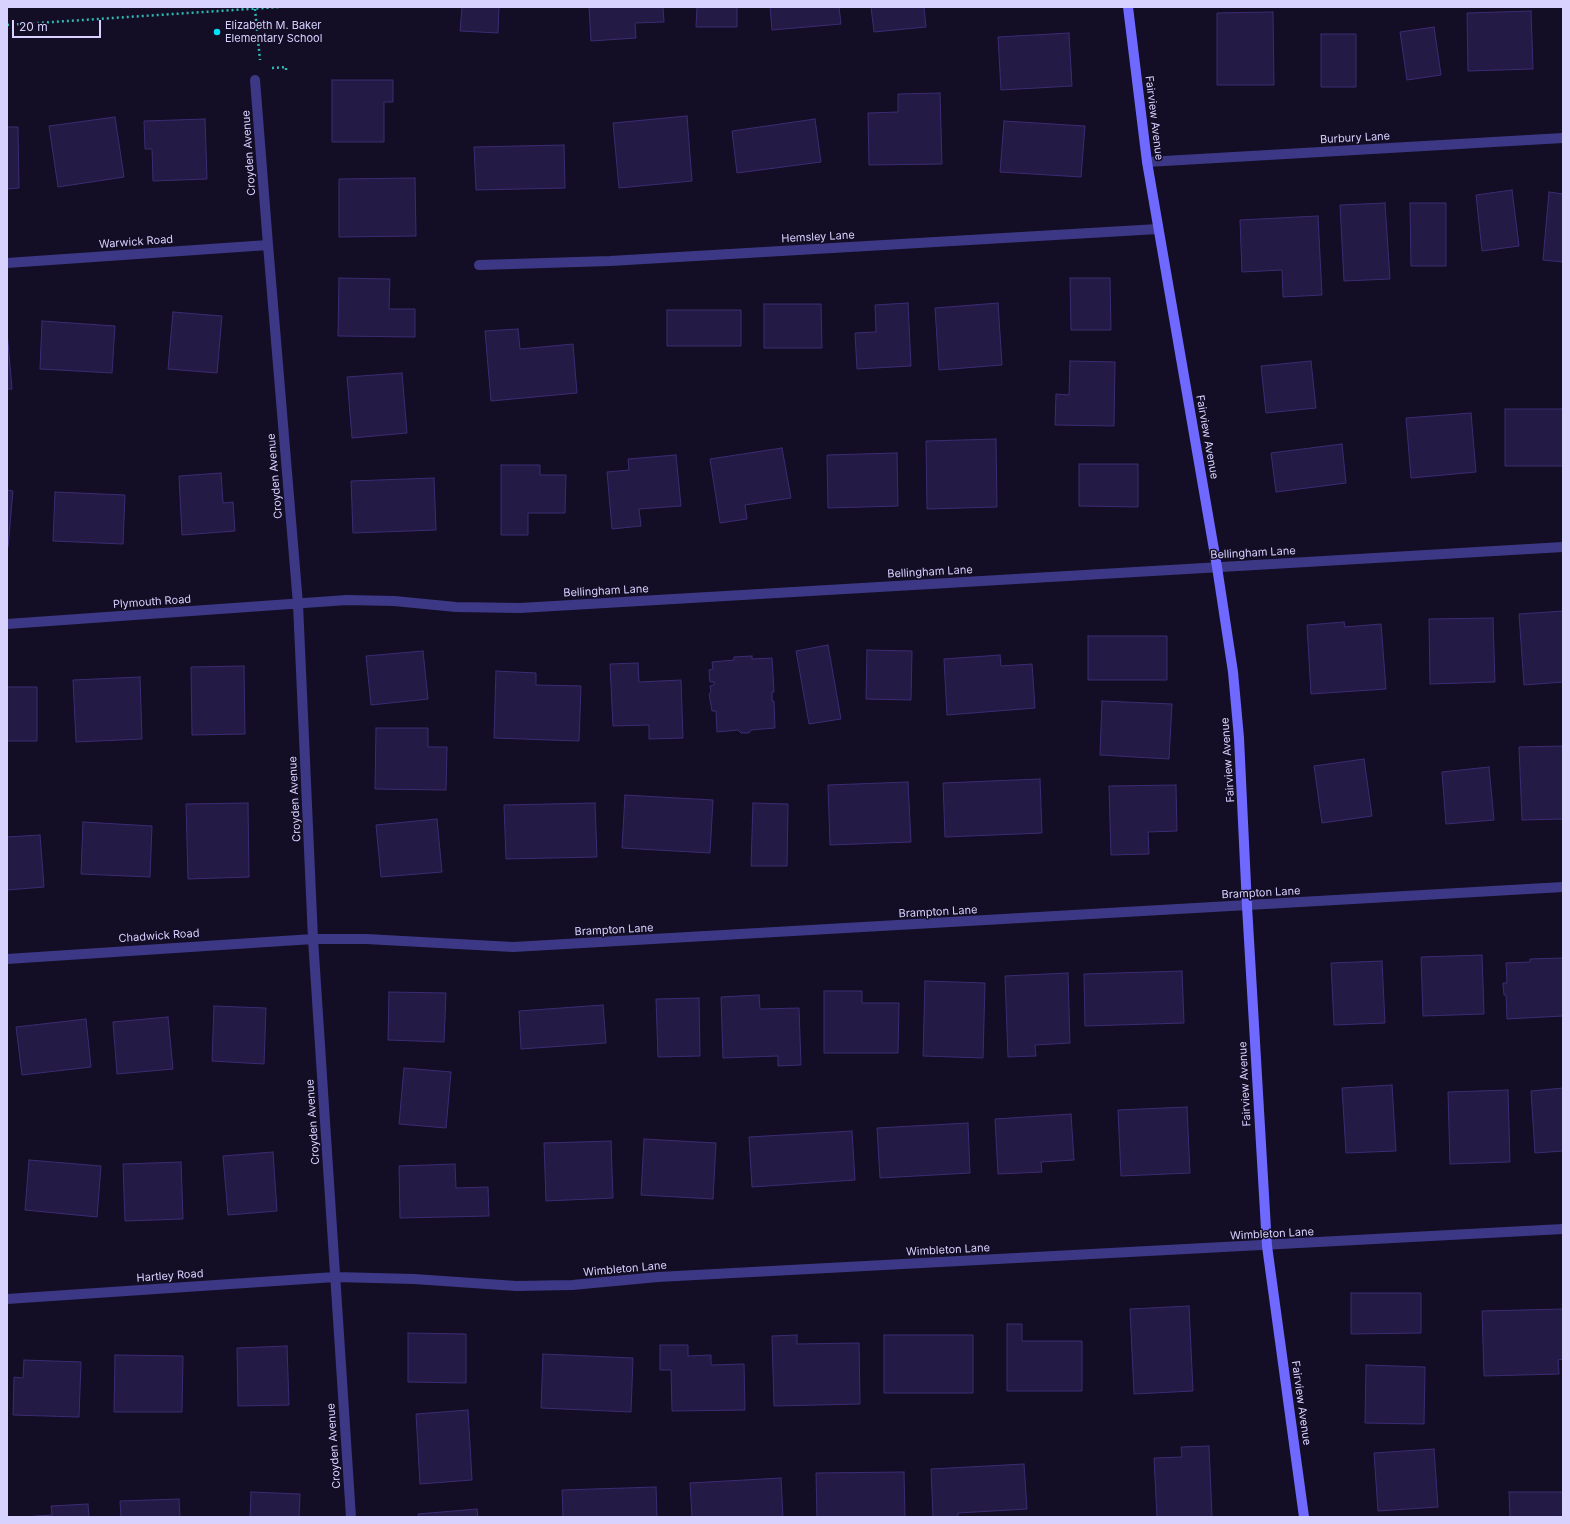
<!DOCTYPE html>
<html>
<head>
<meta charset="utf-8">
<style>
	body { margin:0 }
	#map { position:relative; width:1570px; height:1524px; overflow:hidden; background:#130e25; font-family:Inter,sans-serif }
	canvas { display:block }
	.frame { position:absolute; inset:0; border:8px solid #d8d2ff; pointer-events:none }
	.scale { position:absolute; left:12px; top:20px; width:89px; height:18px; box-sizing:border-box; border:2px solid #d8d2ff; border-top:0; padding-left:5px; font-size:12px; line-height:14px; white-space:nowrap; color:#d8d2ff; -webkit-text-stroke:3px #130e25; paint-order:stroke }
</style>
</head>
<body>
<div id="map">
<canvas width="1570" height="1524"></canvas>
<div class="frame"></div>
<div class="scale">20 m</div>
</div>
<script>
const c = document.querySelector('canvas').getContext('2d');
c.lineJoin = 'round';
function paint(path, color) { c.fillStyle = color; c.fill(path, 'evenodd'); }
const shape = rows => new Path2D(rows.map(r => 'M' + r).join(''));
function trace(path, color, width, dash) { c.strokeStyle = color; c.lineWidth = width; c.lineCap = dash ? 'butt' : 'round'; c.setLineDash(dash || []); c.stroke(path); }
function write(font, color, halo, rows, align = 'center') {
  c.font = font + ' Inter,sans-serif'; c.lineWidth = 3; c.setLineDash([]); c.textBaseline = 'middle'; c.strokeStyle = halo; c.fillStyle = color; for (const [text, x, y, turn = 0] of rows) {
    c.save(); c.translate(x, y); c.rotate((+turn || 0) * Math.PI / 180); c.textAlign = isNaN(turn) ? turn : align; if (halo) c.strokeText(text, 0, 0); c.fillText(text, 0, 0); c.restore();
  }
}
const building = shape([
	[462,7,499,7,498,33,460,31,462,7],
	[589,7,663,7,664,22,635,23,636,38,591,41,589,7],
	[697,7,737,7,737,27,696,27,697,7],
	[770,7,839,7,841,24,772,30,770,7],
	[871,7,924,7,926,27,874,32,871,7],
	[1531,11,1533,69,1468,71,1467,13,1531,11],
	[1273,12,1274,85,1217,85,1217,13,1273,12],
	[1434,27,1441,75,1407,80,1400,32,1434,27],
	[1069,33,1072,86,1001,90,998,37,1069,33],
	[1321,34,1356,34,1356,87,1321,87,1321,34],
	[332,80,393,80,393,102,384,102,384,142,332,142,332,80],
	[940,93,942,164,869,165,868,113,898,112,898,94,940,93],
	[687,116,692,181,619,188,613,123,687,116],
	[115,117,124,177,58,187,49,126,115,117],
	[205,119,207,179,153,181,152,149,145,149,144,121,205,119],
	[815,119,821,162,737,173,732,131,815,119],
	[1004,121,1085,126,1081,177,1000,172,1004,121],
	[7,127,18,127,19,188,7,189,7,127],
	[564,145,565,188,476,190,474,147,564,145],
	[415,178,416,236,339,237,339,179,415,178],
	[1512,190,1519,246,1482,251,1476,195,1512,190],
	[1549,192,1563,194,1563,262,1543,260,1549,192],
	[1385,203,1390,279,1344,281,1340,205,1385,203],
	[1410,203,1446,203,1446,266,1411,266,1410,203],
	[1318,216,1322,295,1283,297,1282,270,1242,272,1240,220,1318,216],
	[339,278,390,279,389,309,415,309,415,337,338,336,339,278],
	[1070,278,1110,278,1111,330,1071,330,1070,278],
	[908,303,911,366,857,369,855,333,876,332,875,305,908,303],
	[998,303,1002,365,939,370,935,308,998,303],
	[764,304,821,304,822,348,764,348,764,304],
	[667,310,741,310,741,346,667,346,667,310],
	[173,312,222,316,217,373,168,369,173,312],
	[42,321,115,326,112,373,40,369,42,321],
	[518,329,520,349,573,344,577,393,491,401,485,331,518,329],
	[7,331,12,389,7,389,7,331],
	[1070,361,1115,362,1114,426,1055,425,1056,394,1069,395,1070,361],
	[1311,361,1316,408,1266,413,1261,366,1311,361],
	[402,373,407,433,352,438,347,377,402,373],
	[1505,409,1563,409,1563,466,1505,466,1505,409],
	[1471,413,1476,472,1411,478,1406,418,1471,413],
	[996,439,997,507,927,509,926,441,996,439],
	[1342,444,1346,483,1276,492,1271,453,1342,444],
	[782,448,791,498,745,505,747,519,720,523,710,459,782,448],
	[897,453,898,506,828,508,827,455,897,453],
	[676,455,681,506,639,509,641,526,612,529,607,472,629,470,628,459,676,455],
	[1079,464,1138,464,1138,507,1079,506,1079,464],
	[501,465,540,465,540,475,566,475,565,513,528,513,528,535,501,535,501,465],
	[221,473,223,503,233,502,235,531,182,535,179,476,221,473],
	[434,478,436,530,353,533,351,481,434,478],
	[7,490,13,491,8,547,7,546,7,490],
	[55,492,125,495,123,544,53,541,55,492],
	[1563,611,1563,682,1524,685,1519,614,1563,611],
	[1493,618,1495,682,1430,684,1429,619,1493,618],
	[1344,622,1345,627,1381,624,1386,689,1311,694,1307,625,1344,622],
	[1088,636,1167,636,1167,680,1088,680,1088,636],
	[828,645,841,719,809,724,796,651,828,645],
	[867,650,912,651,911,700,866,699,867,650],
	[423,651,428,699,371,705,366,656,423,651],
	[1000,655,1001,666,1032,664,1035,708,947,715,944,659,1000,655],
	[752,656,752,659,772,658,774,692,772,692,772,701,774,701,775,728,751,730,749,733,741,733,738,730,717,732,716,711,712,711,709,694,711,692,710,686,714,685,714,682,710,682,709,670,713,669,712,662,734,660,734,657,752,656],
	[638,663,639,682,681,680,683,738,649,739,649,725,613,726,610,664,638,663],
	[244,666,245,734,192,735,191,667,244,666],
	[496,671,536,673,536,685,581,686,579,741,494,738,496,671],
	[140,677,142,739,76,742,73,680,140,677],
	[7,687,37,687,37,741,7,741,7,687],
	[1102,701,1172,704,1169,759,1100,755,1102,701],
	[376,728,428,728,428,747,447,747,446,790,375,789,376,728],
	[1563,746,1563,819,1522,820,1519,747,1563,746],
	[1364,759,1372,816,1322,823,1314,766,1364,759],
	[1489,767,1494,820,1446,824,1442,772,1489,767],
	[1040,779,1042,833,945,837,943,783,1040,779],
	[908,782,911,842,830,845,828,785,908,782],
	[1176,785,1177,831,1148,832,1149,854,1111,855,1109,786,1176,785],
	[625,795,713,800,710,853,622,848,625,795],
	[248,803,249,877,188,879,186,804,248,803],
	[595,803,597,857,506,859,504,805,595,803],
	[753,803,788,804,787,866,751,866,753,803],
	[437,819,442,872,381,877,376,825,437,819],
	[83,822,152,826,150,877,81,874,83,822],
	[40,835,44,887,7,890,7,837,40,835],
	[1482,955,1484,1014,1423,1016,1421,957,1482,955],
	[1563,958,1563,1016,1507,1019,1506,995,1504,995,1503,985,1503,983,1507,983,1506,963,1530,962,1530,959,1563,958],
	[1382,961,1385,1023,1334,1025,1331,963,1382,961],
	[1182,971,1184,1023,1085,1026,1084,974,1182,971],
	[1068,973,1070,1043,1035,1045,1036,1056,1008,1057,1005,976,1068,973],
	[925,981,985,983,983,1058,923,1056,925,981],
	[824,991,862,991,862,1003,899,1003,898,1053,824,1053,824,991],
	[389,992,446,993,444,1042,388,1040,389,992],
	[759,995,760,1009,799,1008,801,1065,778,1066,778,1056,723,1058,721,997,759,995],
	[699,998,700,1056,658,1057,656,999,699,998],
	[603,1005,606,1043,521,1049,519,1011,603,1005],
	[214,1006,266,1008,264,1064,212,1061,214,1006],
	[168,1017,173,1069,117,1074,113,1022,168,1017],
	[86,1019,91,1067,22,1075,16,1027,86,1019],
	[404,1068,451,1072,446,1128,399,1124,404,1068],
	[1392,1085,1396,1151,1346,1153,1342,1088,1392,1085],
	[1563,1088,1563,1151,1535,1153,1531,1091,1563,1088],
	[1508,1090,1510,1162,1450,1164,1448,1092,1508,1090],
	[1187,1107,1190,1173,1121,1176,1118,1110,1187,1107],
	[1071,1114,1074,1160,1041,1162,1042,1172,998,1174,995,1119,1071,1114],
	[968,1123,970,1173,880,1178,877,1128,968,1123],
	[852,1131,855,1180,752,1187,749,1137,852,1131],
	[644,1139,716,1143,713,1199,641,1195,644,1139],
	[611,1141,613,1198,546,1201,544,1143,611,1141],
	[273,1152,277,1211,228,1215,223,1156,273,1152],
	[29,1160,101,1166,97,1217,25,1210,29,1160],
	[181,1162,183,1219,125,1221,123,1164,181,1162],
	[455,1164,456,1188,488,1187,489,1216,400,1218,399,1166,455,1164],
	[1351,1293,1421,1293,1421,1333,1351,1334,1351,1293],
	[1189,1306,1193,1391,1134,1394,1130,1309,1189,1306],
	[1563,1309,1563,1359,1558,1360,1559,1374,1484,1376,1482,1311,1563,1309],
	[1007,1324,1022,1324,1022,1341,1082,1341,1082,1391,1007,1391,1007,1324],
	[408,1333,466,1334,466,1383,408,1382,408,1333],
	[797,1335,797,1344,859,1343,860,1404,774,1406,772,1336,797,1335],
	[884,1335,973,1335,973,1393,884,1393,884,1335],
	[660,1345,688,1345,688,1356,711,1355,711,1365,744,1364,745,1410,672,1411,671,1370,660,1370,660,1345],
	[287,1346,289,1405,238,1406,237,1348,287,1346],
	[543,1354,633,1358,631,1412,541,1408,543,1354],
	[115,1355,183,1356,182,1412,114,1412,115,1355],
	[24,1360,81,1362,79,1417,13,1415,14,1377,23,1378,24,1360],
	[1366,1365,1425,1367,1424,1424,1365,1423,1366,1365],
	[468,1410,472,1480,420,1484,416,1414,468,1410],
	[1209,1446,1212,1517,1157,1517,1154,1458,1182,1457,1181,1447,1209,1446],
	[1434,1449,1438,1507,1378,1511,1374,1453,1434,1449],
	[1024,1464,1027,1509,958,1513,958,1517,933,1517,931,1469,1024,1464],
	[904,1472,905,1517,817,1517,816,1473,904,1472],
	[781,1478,783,1517,692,1517,690,1483,781,1478],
	[656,1487,657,1517,563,1517,562,1490,656,1487],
	[251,1492,300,1494,299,1517,250,1517,251,1492],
	[1509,1492,1563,1492,1563,1517,1510,1517,1509,1492],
	[179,1499,180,1517,121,1517,120,1501,179,1499],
	[88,1504,89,1517,22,1517,52,1515,51,1506,88,1504],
	[477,1509,478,1517,419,1517,418,1514,477,1509]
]);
paint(building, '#241a46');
trace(building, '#3b2c73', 1);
trace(shape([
	[255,9,260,60],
	[7,25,279,7],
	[272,68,286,67,286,72]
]), '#2db8b3', 2.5, [2, 3]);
trace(shape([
	[255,80,268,245,298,604,313,939,351,1517],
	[1147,162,1563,138],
	[7,263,268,245],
	[479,265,610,261,1158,229],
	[7,624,347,600,394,601,456,607,520,608,1563,547],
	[7,959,313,939,366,939,513,947,1563,887],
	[7,1299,335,1277,414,1279,516,1286,572,1285,658,1277,1563,1229]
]), '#3d3885', 10);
trace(shape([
	[1128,7,1147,162,1217,567,1233,672,1239,738,1247,906,1267,1246,1304,1517]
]), '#7069ff', 10);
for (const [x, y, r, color] of [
	[217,32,4,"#00dffd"]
]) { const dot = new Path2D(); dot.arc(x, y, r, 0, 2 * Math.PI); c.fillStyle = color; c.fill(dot); trace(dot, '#130e25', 1.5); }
write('11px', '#d8d2ff', '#130e25', [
	["Elizabeth M. Baker",225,26],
	["Elementary School",225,39]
], 'left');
write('11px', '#d8d2ff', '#130e25', [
	["Fairview Avenue",1154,118,83],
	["Burbury Lane",1355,138,-3],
	["Croyden Avenue",249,153,-94],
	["Hemsley Lane",818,237,-3],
	["Warwick Road",136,242,-4],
	["Fairview Avenue",1207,437,80],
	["Croyden Avenue",275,476,-95],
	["Bellingham Lane",1253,553,-3],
	["Bellingham Lane",930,572,-3],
	["Bellingham Lane",606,591,-3],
	["Plymouth Road",152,602,-4],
	["Fairview Avenue",1228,760,-94],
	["Croyden Avenue",295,799,-93],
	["Brampton Lane",1261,893,-3],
	["Brampton Lane",938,912,-3],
	["Brampton Lane",614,930,-3],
	["Chadwick Road",159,936,-4],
	["Fairview Avenue",1245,1084,-93],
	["Croyden Avenue",313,1122,-94],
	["Wimbleton Lane",1272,1234,-3],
	["Wimbleton Lane",948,1250,-3],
	["Wimbleton Lane",625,1269,-5],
	["Hartley Road",170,1276,-4],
	["Fairview Avenue",1301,1403,82],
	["Croyden Avenue",334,1446,-94]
]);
</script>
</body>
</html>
